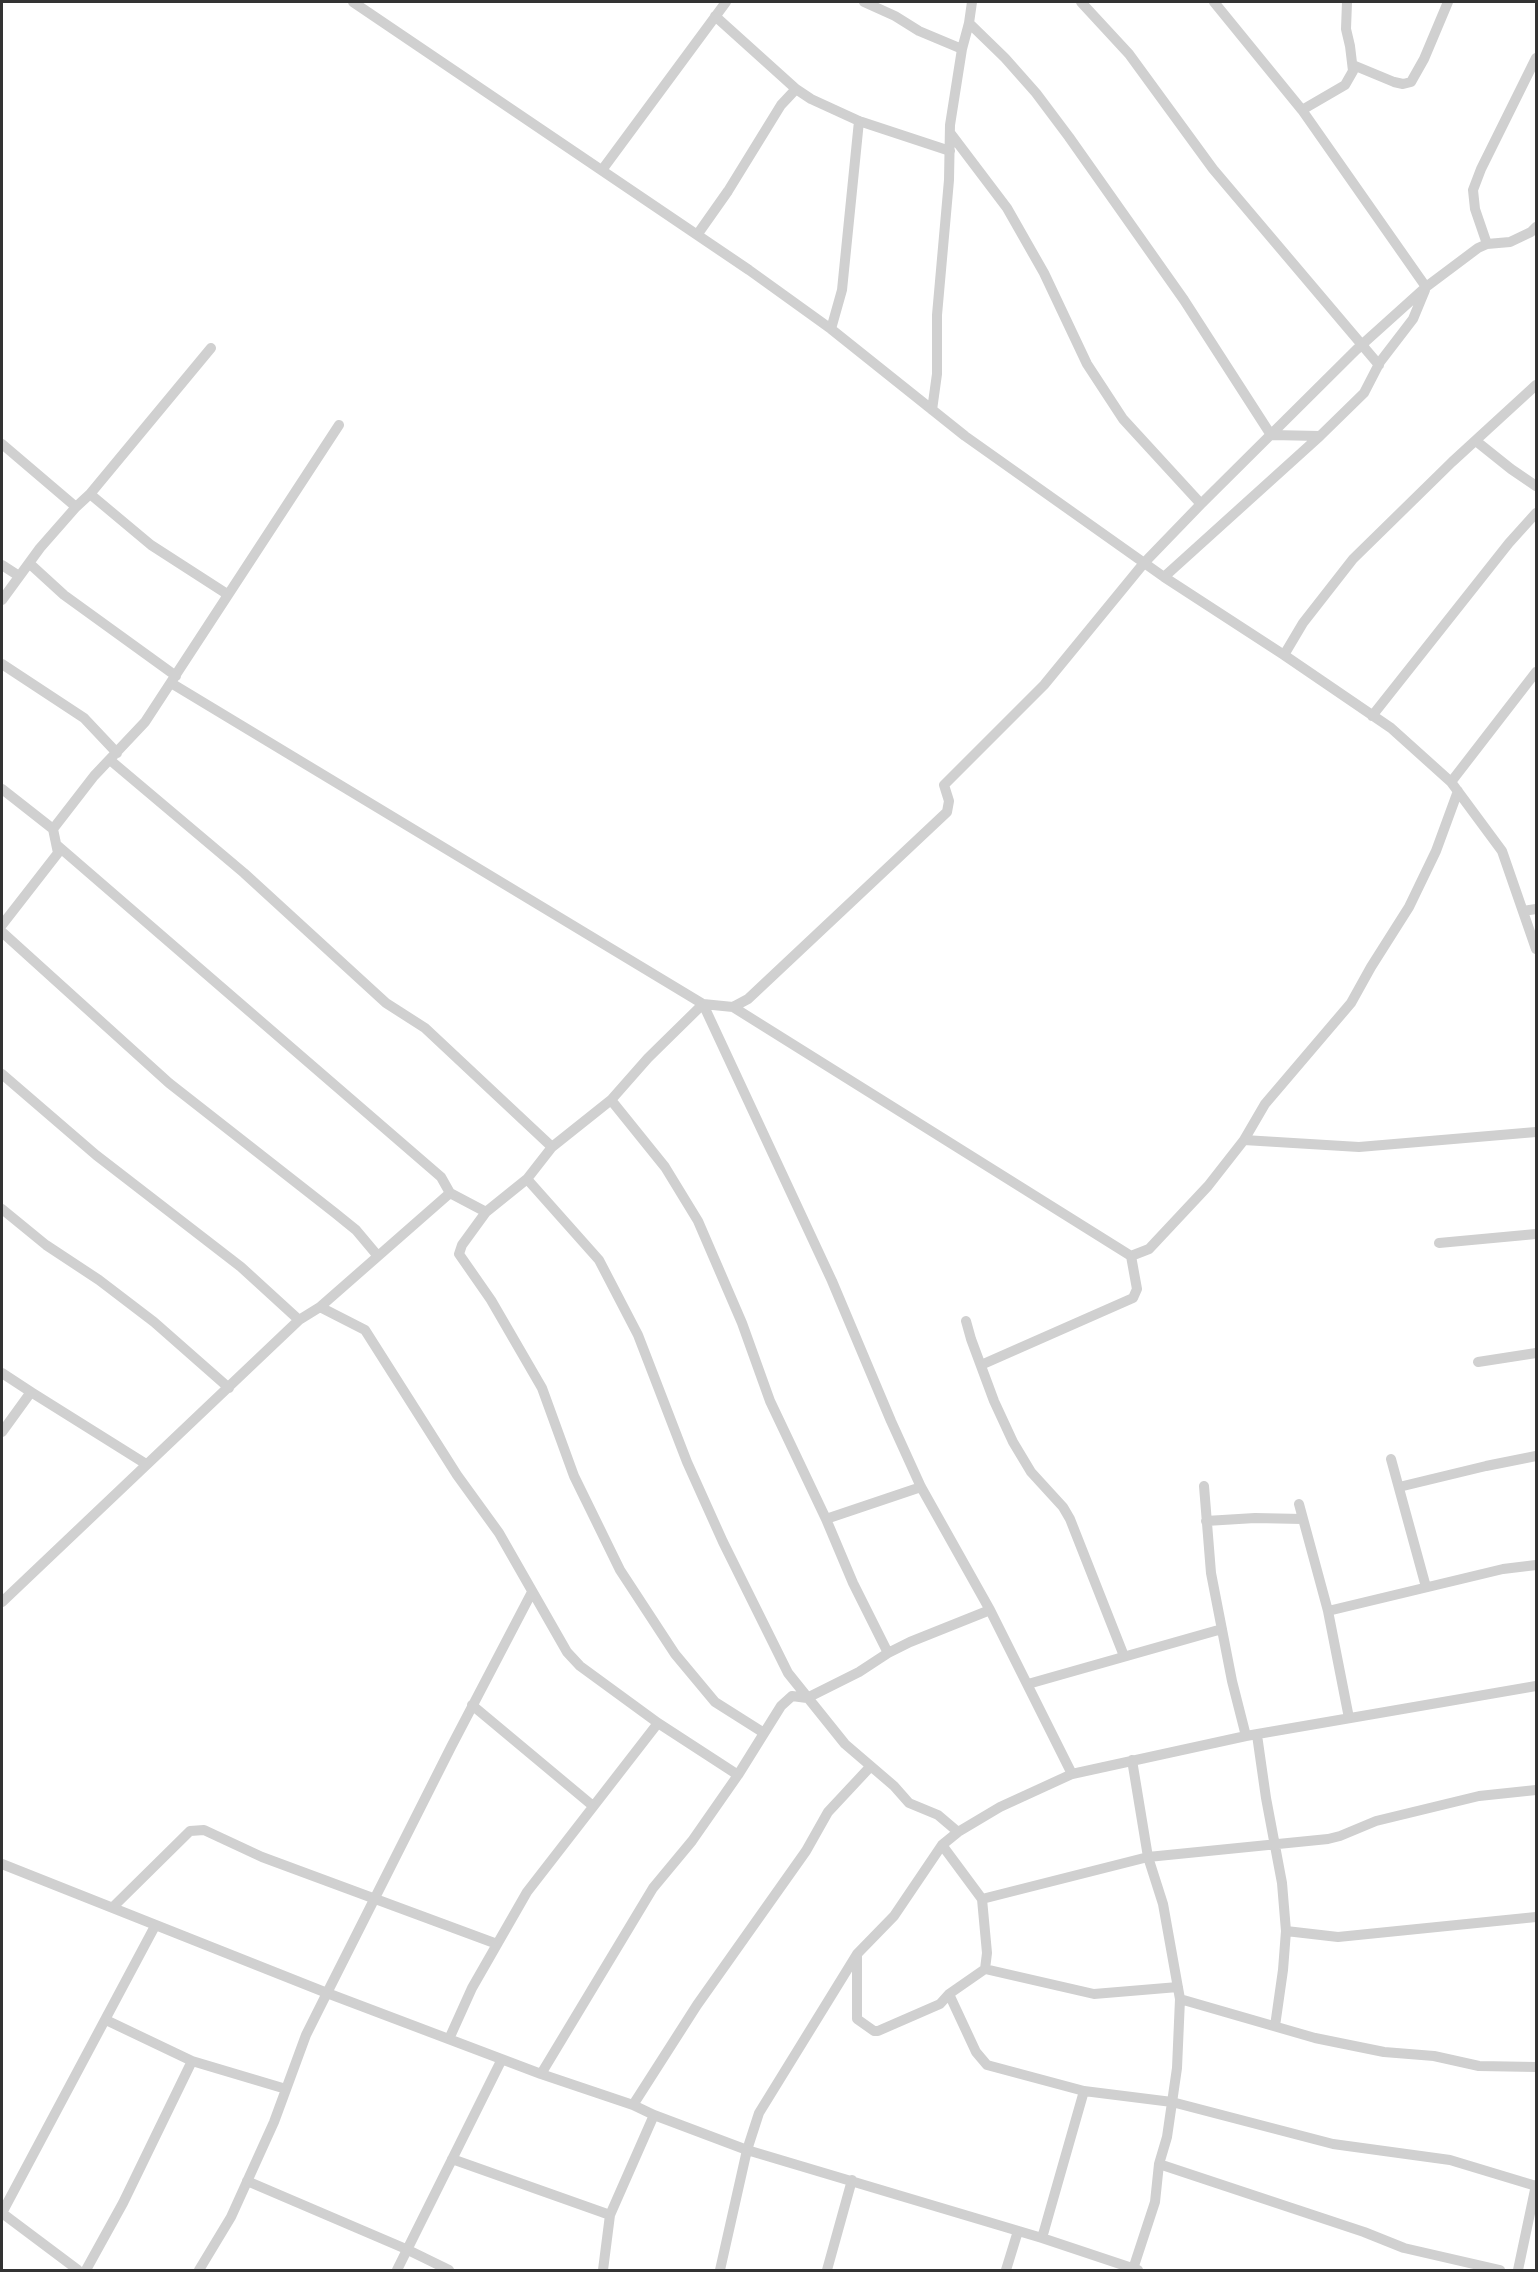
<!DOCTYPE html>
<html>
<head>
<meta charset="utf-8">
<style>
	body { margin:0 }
	#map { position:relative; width:1538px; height:2272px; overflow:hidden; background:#fff; font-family:"PT Sans",sans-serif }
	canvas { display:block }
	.frame { position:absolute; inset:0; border:3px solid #333; pointer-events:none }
</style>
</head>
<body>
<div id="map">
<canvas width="1538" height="2272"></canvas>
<div class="frame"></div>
</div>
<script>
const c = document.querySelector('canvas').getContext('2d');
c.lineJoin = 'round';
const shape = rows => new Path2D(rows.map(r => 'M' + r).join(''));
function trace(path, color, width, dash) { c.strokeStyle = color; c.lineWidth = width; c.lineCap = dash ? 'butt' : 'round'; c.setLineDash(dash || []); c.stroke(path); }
trace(shape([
	[353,2,749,270,831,329,965,436,1164,577,1284,655,1391,728,1451,782,1502,851,1536,949],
	[864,2,895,16,919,31,962,49],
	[1081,2,1129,54,1213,169,1379,365],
	[1214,2,1302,110,1426,287,1478,248,1487,244,1510,242,1531,232,1536,227],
	[715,16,796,89,811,99,859,121,950,151],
	[969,23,1005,58,1036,93,1069,137,1184,300,1271,435,1320,436,1364,393,1380,362,1413,319,1425,290],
	[1353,65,1394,82,1403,84,1411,82,1424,59,1448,2],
	[1302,110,1345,85,1353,71,1350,46,1346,29,1347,2],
	[951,134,1007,208,1044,273,1087,364,1123,419,1201,504],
	[602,170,726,2],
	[697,235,728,191,781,105,796,89],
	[1487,244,1475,209,1473,190,1481,169,1536,58],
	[831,329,842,290,859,121],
	[932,410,937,374,937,315,949,180,950,125,962,49,969,23,972,2],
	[1476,441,1511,469,1536,486],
	[2,444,76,507],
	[90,494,151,545,227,594],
	[29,563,64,595,176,676],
	[2,565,19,576],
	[1164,577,1320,436],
	[2,600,40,548,76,507,90,494,211,348],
	[1284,655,1303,623,1353,559,1452,462,1536,385],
	[2,664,84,718,117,753],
	[171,683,703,1004,733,1007,748,999,947,812,949,801,944,785,1044,685,1144,563,1201,504,1356,350,1426,287],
	[1372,716,1509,543,1536,513],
	[110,760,244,873,386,1003,425,1028,552,1147],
	[1451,782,1536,672],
	[2,789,53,829],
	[58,846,441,1177,450,1193],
	[1523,911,1536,909],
	[2,925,58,853,53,829,94,776,145,722,339,425],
	[2,932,169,1083,335,1213,356,1230,377,1255],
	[703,1004,832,1281,891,1421,921,1487,990,1610,1072,1774],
	[733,1007,1131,1256],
	[2,1074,96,1155,241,1267,299,1320],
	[611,1100,665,1167,698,1221,742,1323,770,1401,826,1519,853,1583,888,1653],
	[1244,1140,1359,1147,1536,1132],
	[527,1179,599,1260,638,1335,687,1462,723,1542,788,1673,845,1744,894,1786,909,1803,938,1815,958,1832],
	[2,1209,46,1245,99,1280,154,1322,229,1388],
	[486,1212,462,1245,459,1254,491,1300,542,1388,574,1476,620,1570,675,1654,715,1702,764,1733],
	[1439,1243,1536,1234],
	[320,1307,365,1330,457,1475,499,1533,567,1652,580,1666,658,1723,738,1775,781,1706,792,1696,807,1698,859,1672,888,1653,910,1642,990,1610],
	[966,1321,971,1339,994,1401,1013,1442,1031,1472,1063,1507,1070,1519,1124,1656],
	[1478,1362,1536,1353],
	[981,1365,1133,1298,1137,1289,1131,1256,1149,1249,1208,1186,1244,1140,1265,1104,1351,1003,1371,967,1409,907,1436,851,1458,791],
	[2,1373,31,1392,2,1432],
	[31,1392,146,1464],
	[1391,1459,1426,1587],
	[1204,1486,1211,1573,1232,1681,1246,1736],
	[1399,1487,1486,1466,1536,1456],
	[1299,1504,1328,1611,1349,1718],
	[826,1519,921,1487],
	[1206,1521,1255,1518,1302,1519],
	[2,1602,299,1320,320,1307,450,1193,486,1212,527,1179,552,1147,611,1100,648,1058,703,1004],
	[1328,1611,1503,1569,1536,1565],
	[1028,1684,1222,1629],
	[472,1705,593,1806],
	[1257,1735,1266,1798,1282,1883,1286,1931,1283,1970,1275,2026],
	[1132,1760,1148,1857,1163,1904,1180,1999,1177,2068,1167,2137,1159,2164,1155,2202,1133,2269],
	[2,1864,327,1993,541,2074,633,2105,654,2115,747,2150,1042,2238,1138,2270],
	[982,1899,1148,1857,1328,1839,1340,1836,1376,1821,1479,1796,1536,1790],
	[113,1907,190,1831,204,1830,262,1857,497,1944],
	[1286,1931,1338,1937,1536,1917],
	[857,1954,857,2019,874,2031,878,2031,940,2004,949,1994,985,1969,987,1953,982,1899,942,1845],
	[985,1969,1094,1994,1178,1987],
	[949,1994,976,2052,987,2065,1084,2091,1172,2102,1333,2144,1450,2160,1536,2186],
	[1180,1999,1315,2038,1384,2052,1434,2056,1479,2066,1536,2067],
	[106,2020,192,2061,286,2089],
	[449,2039,472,1988,527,1892,658,1723],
	[541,2074,653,1888,692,1841,738,1775],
	[633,2105,697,2005,806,1851,828,1812,870,1767],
	[452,2159,610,2215],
	[1159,2164,1364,2232,1404,2248,1500,2270],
	[247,2181,406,2249,449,2270],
	[2,2213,155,1926],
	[2,2213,78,2270],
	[1042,2238,1084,2091],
	[86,2270,123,2203,192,2061],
	[199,2270,231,2217,274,2122,306,2035,327,1993,451,1747,532,1592],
	[397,2270,502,2059],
	[603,2270,610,2215,654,2115],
	[720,2270,747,2150,759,2113,857,1954,894,1916,942,1845,958,1832,1000,1807,1072,1774,1246,1736,1536,1686],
	[827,2270,852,2180],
	[1006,2270,1018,2231],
	[1518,2270,1536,2185]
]), '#d0d0d0', 10);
</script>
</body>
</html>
